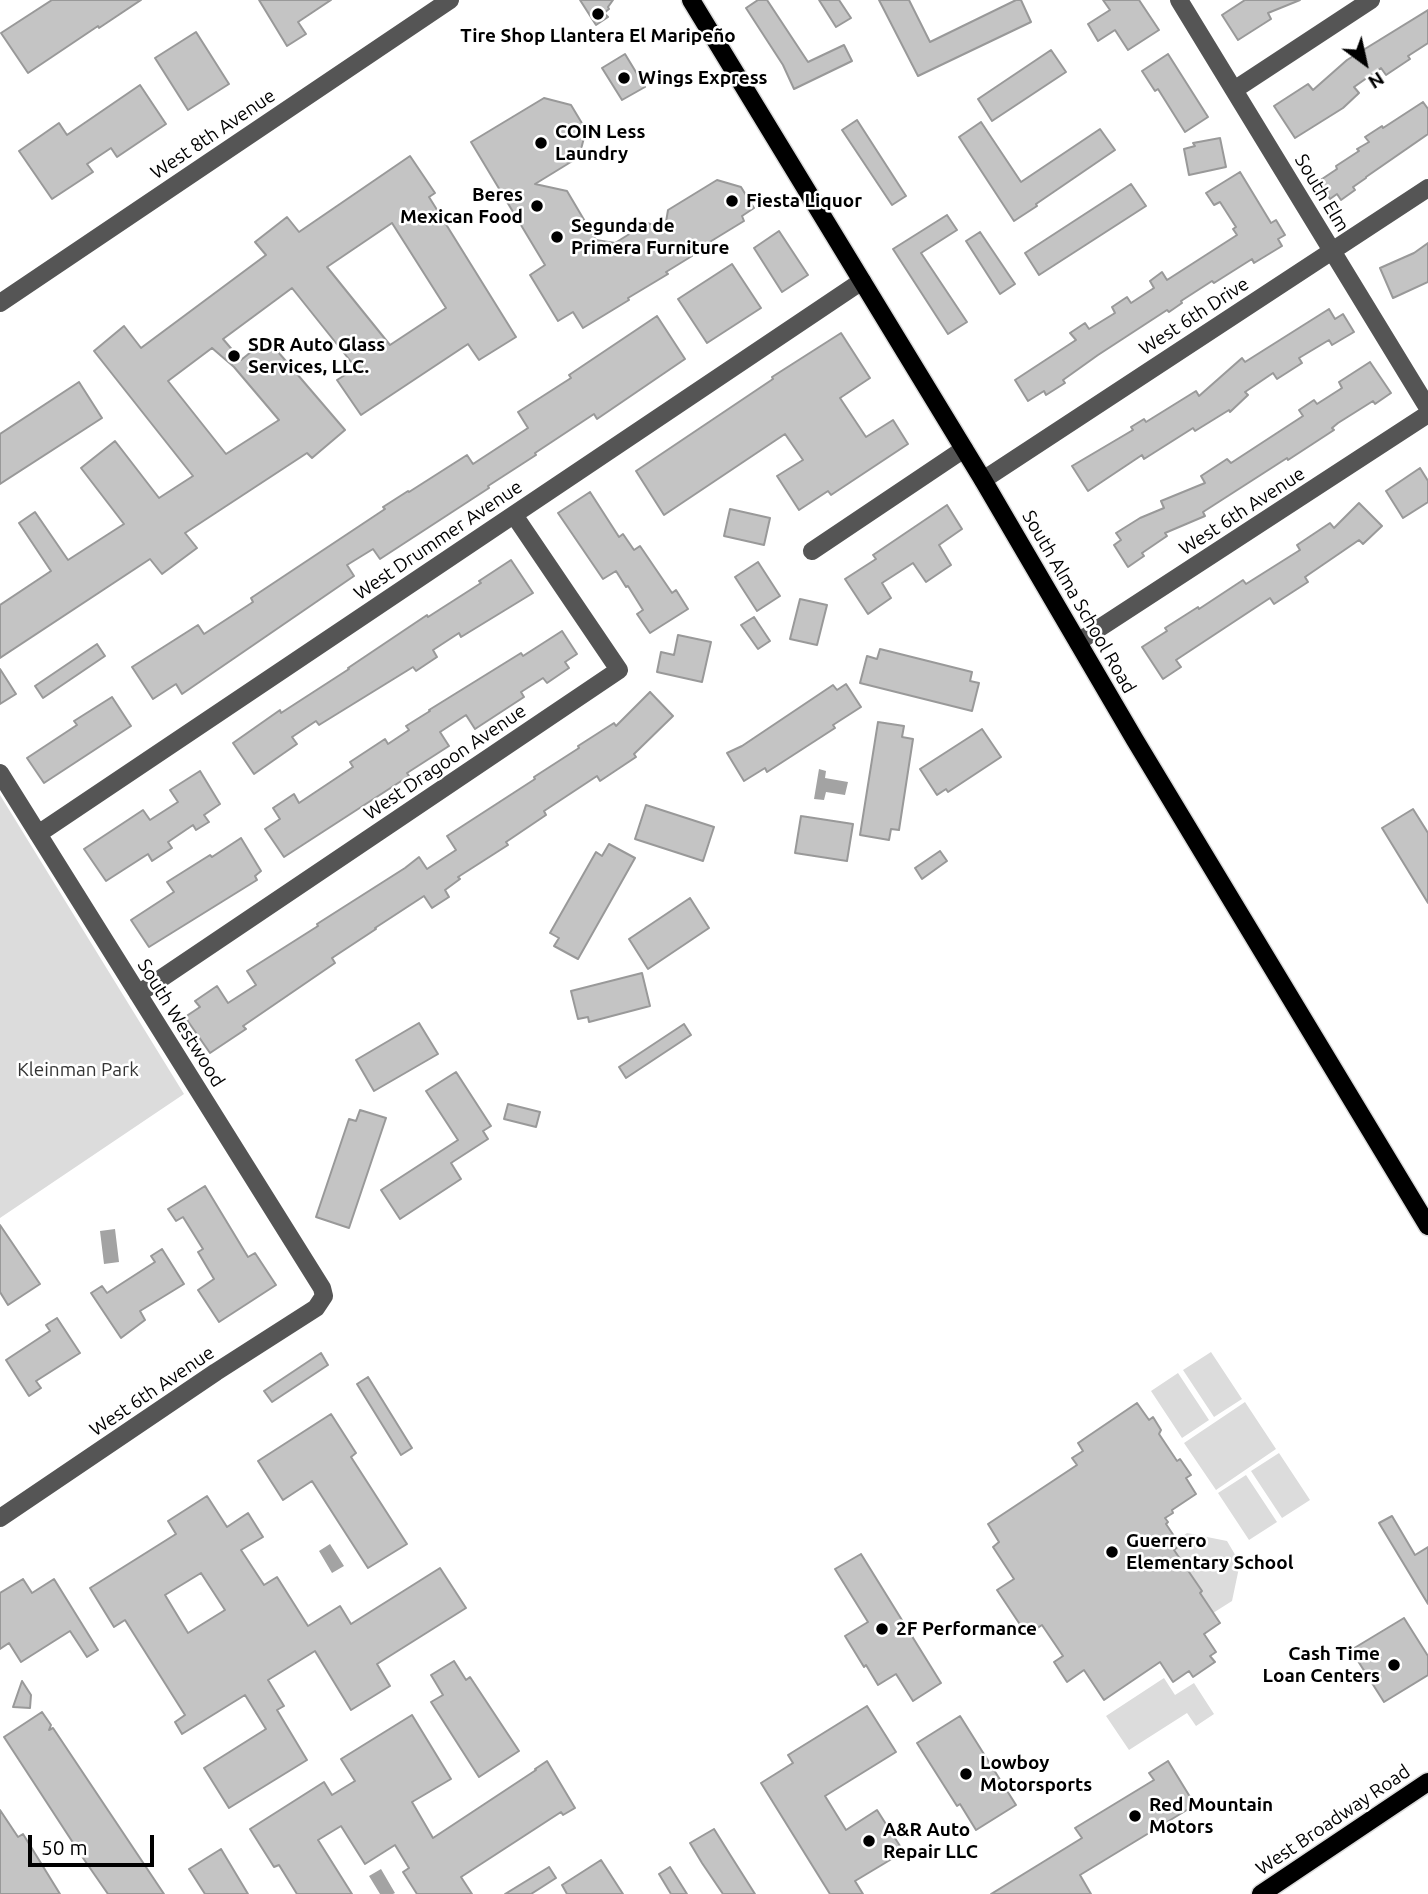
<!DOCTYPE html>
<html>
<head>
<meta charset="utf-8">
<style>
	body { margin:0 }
	#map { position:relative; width:1428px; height:1894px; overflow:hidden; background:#fff; font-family:Ubuntu,sans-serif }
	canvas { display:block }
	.north { position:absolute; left:1330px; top:28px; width:70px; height:70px; -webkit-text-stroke:5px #fff; paint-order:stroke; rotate:147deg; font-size:19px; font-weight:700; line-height:28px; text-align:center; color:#000 }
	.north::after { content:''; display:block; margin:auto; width:24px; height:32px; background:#000; clip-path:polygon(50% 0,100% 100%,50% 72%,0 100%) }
	.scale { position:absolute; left:28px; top:1835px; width:126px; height:32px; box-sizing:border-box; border:4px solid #000; border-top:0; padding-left:9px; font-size:21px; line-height:24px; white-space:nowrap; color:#000; -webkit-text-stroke:5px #fff; paint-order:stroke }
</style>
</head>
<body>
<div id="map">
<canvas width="1428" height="1894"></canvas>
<div class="north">N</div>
<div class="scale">50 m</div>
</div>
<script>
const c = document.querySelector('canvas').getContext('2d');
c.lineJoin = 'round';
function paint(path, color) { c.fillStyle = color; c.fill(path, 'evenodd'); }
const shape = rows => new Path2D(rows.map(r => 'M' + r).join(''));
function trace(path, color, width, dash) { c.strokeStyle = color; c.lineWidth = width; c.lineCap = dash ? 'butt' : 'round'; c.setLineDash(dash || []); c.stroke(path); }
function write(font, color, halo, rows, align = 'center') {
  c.font = font + ' Ubuntu,sans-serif'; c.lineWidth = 5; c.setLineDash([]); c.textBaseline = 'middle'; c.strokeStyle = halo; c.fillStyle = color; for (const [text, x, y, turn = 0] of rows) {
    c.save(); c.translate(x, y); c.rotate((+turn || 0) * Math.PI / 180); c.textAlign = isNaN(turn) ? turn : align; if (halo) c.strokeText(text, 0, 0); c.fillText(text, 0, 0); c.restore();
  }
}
paint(shape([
	[0,795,184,1094,0,1218],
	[1211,1352,1242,1399,1214,1417,1183,1370],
	[1178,1373,1209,1420,1182,1438,1151,1391],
	[1245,1402,1276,1449,1216,1490,1184,1443],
	[1279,1453,1310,1500,1282,1518,1251,1471],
	[1246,1475,1277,1522,1249,1540,1218,1493],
	[1187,1533,1227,1541,1240,1563,1232,1601,1213,1613,1200,1593,1202,1591,1174,1550,1180,1545,1177,1540],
	[1164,1678,1175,1695,1194,1683,1214,1714,1196,1726,1187,1713,1129,1750,1106,1716]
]), '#dcdcdc');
paint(shape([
	[819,769,826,771,825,778,848,782,845,795,826,792,824,800,814,799],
	[115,1229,119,1262,104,1264,100,1231],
	[330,1544,344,1566,332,1573,319,1551],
	[381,1869,395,1893,393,1894,380,1894,369,1876]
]), '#a3a3a3');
const building = shape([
	[52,0,141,0,99,28,98,26,28,73,1,33,52,0],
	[259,0,331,0,298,22,306,34,287,46,259,0],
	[580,0,613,0,608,7,609,9,604,13,608,17,596,25,580,0],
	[758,0,767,0,808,62,844,45,852,61,794,89,783,65,746,8,758,0],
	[819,0,839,0,851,18,836,27,819,0],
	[879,0,909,0,930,42,1016,0,1021,0,1031,22,918,76,879,0],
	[1103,0,1139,0,1159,30,1128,50,1115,30,1098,41,1088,24,1110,10,1103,0],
	[1245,0,1300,0,1268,13,1271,19,1238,40,1222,15,1245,0],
	[1428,10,1428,43,1408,56,1410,59,1386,75,1381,68,1354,87,1359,93,1343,108,1295,138,1274,106,1308,84,1313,90,1347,60,1428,10],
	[196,32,229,84,188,110,155,58,196,32],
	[1051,50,1066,72,992,121,978,99,1051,50],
	[625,54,645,87,622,100,602,68,625,54],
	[1168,54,1208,117,1185,132,1158,89,1155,91,1142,71,1168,54],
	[140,85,166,124,117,157,111,148,87,164,93,172,52,199,19,151,59,123,67,135,140,85],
	[544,98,571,105,586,130,579,157,535,184,567,191,596,240,615,243,647,223,665,228,668,210,717,180,741,187,754,208,742,216,744,221,690,254,692,256,666,272,668,274,628,298,629,300,583,328,573,312,558,321,530,275,545,265,471,142,544,98],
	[1423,102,1428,109,1428,134,1366,177,1366,178,1353,187,1355,190,1341,200,1337,194,1330,199,1319,181,1337,169,1336,166,1359,151,1357,149,1369,142,1365,137,1382,126,1383,128,1423,102],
	[857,120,906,196,892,205,842,130,857,120],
	[981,122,1021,182,1100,129,1115,150,1036,204,1037,206,1014,221,959,137,981,122],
	[1220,138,1226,167,1189,175,1184,149,1195,146,1193,143,1220,138],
	[410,156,435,193,429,197,516,337,479,360,468,344,361,415,337,380,356,368,292,288,223,339,241,360,267,339,345,430,312,458,307,453,185,533,197,548,162,574,150,559,0,658,0,605,51,571,19,523,35,512,68,560,124,524,81,468,115,441,159,498,193,476,94,351,124,326,141,348,266,255,255,242,287,217,299,232,410,156],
	[392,223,446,308,390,345,327,267,392,223],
	[212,348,234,367,279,420,226,454,168,381,212,348],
	[1240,172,1271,223,1276,220,1285,235,1278,239,1282,246,1254,263,1252,259,1214,283,1212,281,1181,301,1182,303,1169,312,1167,310,1098,355,1063,380,1065,383,1046,395,1044,391,1028,401,1015,380,1076,340,1070,333,1085,323,1089,329,1115,313,1112,307,1127,297,1131,303,1154,288,1150,281,1162,272,1167,280,1237,235,1233,229,1236,227,1220,202,1214,205,1206,193,1240,172],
	[1131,184,1146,206,1039,275,1025,253,1131,184],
	[947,215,957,230,921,253,967,322,948,334,893,249,947,215],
	[779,231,808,275,782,292,754,248,779,231],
	[980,232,1015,284,1000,294,966,241,980,232],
	[1428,243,1428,282,1393,298,1380,268,1414,253,1428,243],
	[732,264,761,308,707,343,678,299,732,264],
	[1329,309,1335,319,1343,314,1354,332,1332,345,1329,340,1299,358,1302,363,1277,379,1273,373,1245,392,1248,395,1230,412,1229,410,1195,431,1193,428,1144,459,1142,455,1088,491,1072,466,1133,430,1131,427,1144,419,1146,422,1196,391,1199,396,1242,358,1245,362,1329,309],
	[657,316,685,359,597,419,594,414,535,453,536,455,488,486,489,488,380,559,373,549,347,565,354,576,182,694,176,684,153,699,132,667,198,625,204,634,253,602,251,598,385,509,383,507,408,491,409,492,467,455,473,464,528,428,518,412,571,378,569,375,657,316],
	[841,333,870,378,840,398,866,437,893,420,908,444,831,495,828,491,799,510,777,476,803,460,785,434,664,515,636,471,773,379,772,377,841,333],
	[1370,362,1391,393,1375,404,1373,401,1338,423,1332,428,1334,430,1288,460,1287,458,1203,512,1205,516,1165,533,1167,536,1142,553,1144,556,1128,567,1114,545,1121,540,1116,533,1140,518,1164,508,1161,501,1205,483,1201,476,1227,459,1231,463,1303,416,1299,410,1314,400,1317,404,1342,388,1339,382,1370,362],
	[79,382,102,418,0,484,0,434,79,382],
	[1420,468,1428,481,1428,502,1403,518,1386,491,1420,468],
	[590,492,619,537,623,534,634,550,640,546,672,593,676,590,688,609,650,633,637,614,643,610,628,586,626,587,616,571,603,579,558,513,590,492],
	[1359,503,1382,526,1363,544,1359,540,1305,577,1308,582,1274,604,1270,598,1176,660,1181,667,1163,679,1142,647,1167,631,1165,628,1198,607,1199,609,1243,580,1246,584,1300,550,1297,545,1330,523,1334,528,1359,503],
	[947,505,962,529,939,545,951,565,926,582,913,563,882,583,891,598,868,614,845,579,876,559,873,555,947,505],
	[730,509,770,518,764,545,724,536,730,509],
	[511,560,533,593,461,637,459,633,433,650,437,657,416,671,413,667,319,725,316,721,292,737,297,744,254,774,233,743,280,710,281,713,349,669,348,668,427,615,428,617,481,583,479,581,511,560],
	[758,562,780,596,757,611,735,577,758,562],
	[800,599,827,605,817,645,790,639,800,599],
	[754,617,770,641,758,649,741,625,754,617],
	[562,631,577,654,565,662,569,668,547,683,543,678,521,692,524,697,475,729,466,715,440,732,449,746,407,773,409,776,284,857,265,829,280,819,273,808,294,794,299,803,353,767,350,762,385,739,388,744,409,730,406,726,430,711,429,710,521,653,523,656,562,631],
	[678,635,711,642,702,682,657,672,661,652,674,655,678,635],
	[97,644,105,656,43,698,35,686,97,644],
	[880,649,972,672,970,681,979,683,972,711,860,683,867,656,877,659,880,649],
	[0,669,16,694,0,704,0,669],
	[846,684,861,707,833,725,835,728,767,772,765,768,744,781,727,753,742,746,833,685,837,690,846,684],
	[650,692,673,716,634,754,636,757,600,781,597,776,544,811,546,815,506,842,508,845,458,877,460,879,445,890,449,897,432,908,424,896,375,928,376,929,332,958,335,963,243,1026,246,1029,210,1053,185,1017,200,1007,195,1001,217,986,228,1003,256,985,247,971,318,926,317,924,405,868,419,857,427,869,456,850,447,836,535,779,534,777,579,748,578,746,614,723,616,726,650,692],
	[112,697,131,726,44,783,27,758,77,725,74,721,112,697],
	[878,722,904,726,902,737,913,739,899,830,891,829,889,840,860,835,878,722],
	[982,729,1001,757,948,792,946,789,937,795,920,769,982,729],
	[200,771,220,804,204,815,209,822,196,830,193,825,168,842,172,848,152,861,148,854,106,881,84,849,143,810,150,820,178,802,170,790,200,771],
	[646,805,714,827,703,861,635,839,646,805],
	[1413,809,1428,833,1428,903,1382,828,1413,809],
	[801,816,853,824,847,861,795,853,801,816],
	[241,838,261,871,255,876,257,880,149,947,131,920,174,892,167,882,210,855,212,857,241,838],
	[609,844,635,858,578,959,554,946,559,938,550,933,596,852,602,856,609,844],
	[940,851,947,861,922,879,915,868,940,851],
	[690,898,709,928,648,969,629,939,690,898],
	[642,973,650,1006,589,1022,588,1017,578,1019,571,991,642,973],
	[419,1023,438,1054,374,1091,356,1060,419,1023],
	[684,1024,691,1035,626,1078,619,1067,684,1024],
	[456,1072,491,1126,483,1131,488,1139,451,1163,461,1179,400,1219,381,1190,458,1140,426,1091,456,1072],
	[508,1104,540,1112,536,1127,504,1119,508,1104],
	[360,1110,386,1118,349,1228,316,1217,349,1119,356,1121,360,1110],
	[205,1186,248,1257,255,1253,276,1285,219,1322,198,1290,214,1279,198,1252,203,1249,183,1217,176,1221,168,1209,205,1186],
	[0,1225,40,1284,8,1305,0,1292,0,1225],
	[162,1249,184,1284,140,1311,145,1320,121,1338,91,1293,102,1286,107,1293,155,1262,151,1256,162,1249],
	[57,1318,80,1353,36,1381,41,1388,29,1396,6,1360,50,1331,46,1325,57,1318],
	[321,1353,328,1365,272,1402,264,1391,321,1353],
	[368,1377,412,1448,401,1455,357,1384,368,1377],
	[1137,1403,1149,1420,1153,1417,1161,1430,1159,1434,1177,1461,1180,1459,1191,1475,1186,1478,1196,1494,1172,1510,1173,1513,1165,1518,1168,1522,1166,1524,1180,1545,1174,1550,1202,1591,1200,1593,1220,1623,1204,1634,1216,1652,1210,1656,1215,1662,1193,1677,1189,1671,1173,1682,1160,1662,1104,1700,1084,1670,1067,1682,1054,1662,1063,1656,1042,1625,1027,1635,997,1590,1014,1579,993,1547,999,1542,988,1524,1077,1465,1072,1458,1083,1451,1078,1443,1137,1403],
	[331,1414,356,1453,351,1457,407,1544,368,1568,312,1481,283,1500,258,1461,331,1414],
	[207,1496,227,1527,248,1513,263,1537,241,1550,264,1585,277,1577,308,1626,340,1606,351,1624,440,1568,466,1608,377,1664,390,1686,351,1710,315,1651,268,1680,284,1706,277,1710,307,1760,229,1808,204,1768,266,1729,245,1695,182,1734,175,1722,185,1715,125,1620,114,1627,90,1588,176,1534,168,1521,207,1496],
	[201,1573,225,1610,188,1633,165,1595,201,1573],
	[1392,1516,1415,1555,1428,1547,1428,1604,1379,1523,1392,1516],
	[861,1554,941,1683,913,1701,896,1674,878,1685,866,1665,864,1667,845,1636,868,1622,835,1569,861,1554],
	[23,1579,32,1593,54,1579,98,1650,87,1657,70,1631,21,1662,9,1643,0,1649,0,1593,23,1579],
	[1404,1618,1428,1656,1428,1675,1384,1702,1351,1650,1404,1618],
	[454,1661,466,1680,470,1677,519,1751,479,1777,431,1702,443,1695,431,1675,454,1661],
	[22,1681,31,1695,30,1708,13,1707,22,1681],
	[867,1706,896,1752,825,1796,846,1830,877,1810,900,1846,892,1852,895,1857,855,1881,863,1894,830,1894,761,1783,793,1763,788,1755,867,1706],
	[42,1712,51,1725,49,1730,53,1728,164,1894,108,1894,83,1858,4,1737,42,1712],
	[412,1715,451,1779,412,1802,433,1838,536,1770,535,1769,547,1761,575,1808,563,1815,561,1812,461,1877,472,1894,417,1894,403,1872,409,1868,395,1845,365,1864,341,1826,318,1840,352,1894,297,1894,279,1865,274,1867,250,1829,324,1782,332,1795,355,1781,341,1759,412,1715],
	[960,1716,1016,1805,976,1830,960,1804,957,1806,917,1743,960,1716],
	[1168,1761,1195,1805,1080,1875,1091,1894,991,1894,1082,1838,1075,1828,1154,1780,1149,1773,1168,1761],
	[0,1810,18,1837,23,1834,60,1894,0,1894,0,1810],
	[714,1829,729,1853,755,1894,723,1894,702,1863,690,1843,714,1829],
	[221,1849,248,1894,205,1894,189,1869,221,1849],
	[601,1860,623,1894,567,1894,562,1885,601,1860],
	[549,1867,556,1878,531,1894,505,1894,549,1867],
	[670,1867,687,1894,671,1894,659,1874,670,1867]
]);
paint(building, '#c4c4c4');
trace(building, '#999', 2);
const major = shape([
	[691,0,983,480,1135,740,1428,1226],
	[1261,1894,1428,1782]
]);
trace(major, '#dbdbdb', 21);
trace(shape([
	[1179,0,1428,408],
	[1234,90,1371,0],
	[0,303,450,0],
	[983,480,1428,188],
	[812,551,964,449],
	[1078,642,1428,414],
	[0,773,322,1288,324,1296,316,1308,216,1372,0,1518],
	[38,834,862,281],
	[138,994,619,670,514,515]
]), '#555', 18);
trace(major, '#000', 18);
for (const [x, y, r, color] of [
	[598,14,7,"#000"],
	[624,78,7,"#000"],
	[541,143,7,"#000"],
	[732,201,7,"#000"],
	[537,206,7,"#000"],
	[557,237,7,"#000"],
	[234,356,7,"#000"],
	[1112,1552,7,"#000"],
	[882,1629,7,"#000"],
	[1394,1665,7,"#000"],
	[966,1774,7,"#000"],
	[1135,1816,7,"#000"],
	[869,1841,7,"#000"]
]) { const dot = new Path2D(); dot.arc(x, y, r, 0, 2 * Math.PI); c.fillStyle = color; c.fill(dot); trace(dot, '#fff', 2.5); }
write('bold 19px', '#000', '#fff', [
	["Tire Shop Llantera El Maripeño",598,36,"center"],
	["Wings Express",638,78],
	["COIN Less",555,132],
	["Laundry",555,154],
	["Beres",523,195,"right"],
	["Mexican Food",523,217,"right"],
	["Fiesta Liquor",746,201],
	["Segunda de",571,226],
	["Primera Furniture",571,248],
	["SDR Auto Glass",248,345],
	["Services, LLC.",248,367],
	["Guerrero",1126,1541],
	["Elementary School",1126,1563],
	["2F Performance",896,1629],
	["Cash Time",1380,1654,"right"],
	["Loan Centers",1380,1676,"right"],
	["Lowboy",980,1763],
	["Motorsports",980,1785],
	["Red Mountain",1149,1805],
	["Motors",1149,1827],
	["A&R Auto",883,1830],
	["Repair LLC",883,1852]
], 'left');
write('19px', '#000', '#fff', [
	["West 8th Avenue",213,134,-34],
	["South Elm",1322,193,59],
	["West 6th Drive",1194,316,-33],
	["West 6th Avenue",1242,511,-33],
	["West Drummer Avenue",438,540,-34],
	["South Alma School Road",1079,602,60],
	["West Dragoon Avenue",445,762,-34],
	["South Westwood",181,1023,58],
	["West 6th Avenue",152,1391,-34],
	["West Broadway Road",1333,1820,-34]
]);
write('19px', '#333', '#fff', [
	["Kleinman Park",78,1070]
]);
</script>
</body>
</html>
